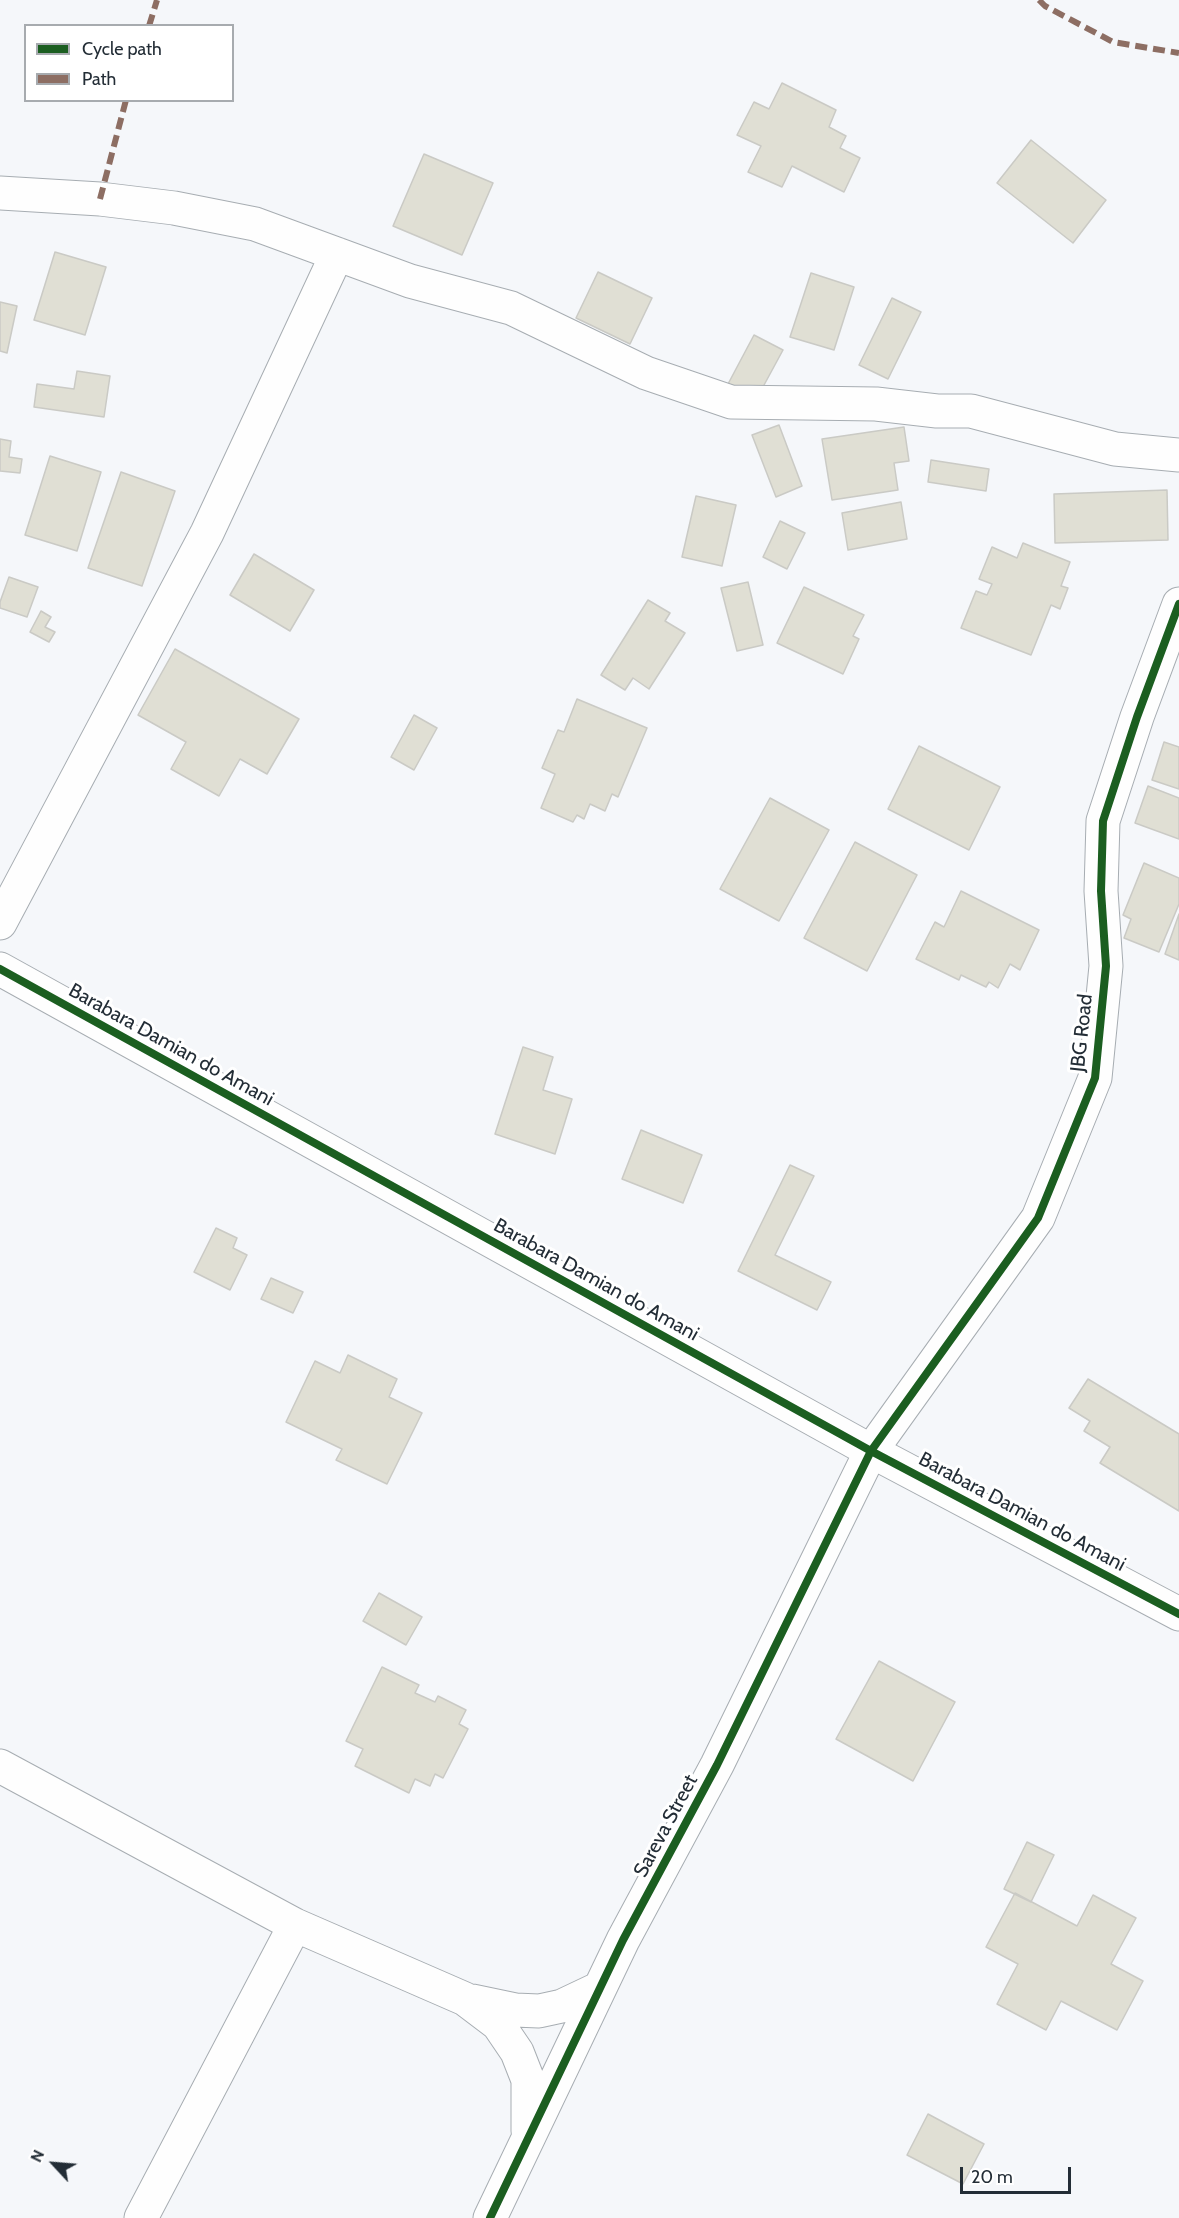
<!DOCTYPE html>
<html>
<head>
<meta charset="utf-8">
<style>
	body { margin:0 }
	#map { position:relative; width:1179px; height:2218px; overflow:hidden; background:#f5f7fa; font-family:Cabin,sans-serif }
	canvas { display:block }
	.legend { position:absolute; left:24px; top:24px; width:210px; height:78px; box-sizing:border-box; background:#fff; border:2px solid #a7abaf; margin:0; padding:8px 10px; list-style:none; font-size:18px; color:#232d36 }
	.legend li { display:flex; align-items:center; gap:12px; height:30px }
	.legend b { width:30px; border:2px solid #a7abaf }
	.north { position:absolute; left:24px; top:2134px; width:60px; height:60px; -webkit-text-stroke:4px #fff; paint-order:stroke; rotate:296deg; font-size:16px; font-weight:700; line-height:24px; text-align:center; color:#232d36 }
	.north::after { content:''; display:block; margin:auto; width:21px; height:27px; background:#232d36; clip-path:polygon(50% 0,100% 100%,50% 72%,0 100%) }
	.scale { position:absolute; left:960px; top:2167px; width:111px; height:27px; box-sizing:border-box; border:3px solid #232d36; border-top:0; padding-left:8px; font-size:18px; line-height:21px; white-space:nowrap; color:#232d36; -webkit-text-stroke:4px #fff; paint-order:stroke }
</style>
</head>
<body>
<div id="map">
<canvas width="1179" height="2218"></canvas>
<ul class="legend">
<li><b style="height:8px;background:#1b5e20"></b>Cycle path</li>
<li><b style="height:8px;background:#8d6e63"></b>Path</li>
</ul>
<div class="north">N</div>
<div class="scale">20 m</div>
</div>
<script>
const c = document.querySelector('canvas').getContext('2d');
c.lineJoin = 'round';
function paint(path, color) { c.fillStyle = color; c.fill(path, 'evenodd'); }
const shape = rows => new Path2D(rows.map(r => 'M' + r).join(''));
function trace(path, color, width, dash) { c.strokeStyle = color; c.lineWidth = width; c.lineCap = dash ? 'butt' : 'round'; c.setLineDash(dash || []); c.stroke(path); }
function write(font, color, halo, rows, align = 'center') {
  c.font = font + ' Cabin,sans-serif'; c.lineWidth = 6; c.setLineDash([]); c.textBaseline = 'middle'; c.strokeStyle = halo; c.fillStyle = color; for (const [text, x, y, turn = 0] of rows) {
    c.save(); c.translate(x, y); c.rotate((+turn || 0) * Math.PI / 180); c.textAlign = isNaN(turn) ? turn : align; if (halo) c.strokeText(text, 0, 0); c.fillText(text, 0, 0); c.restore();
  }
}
const building = shape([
	[782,83,836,110,829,127,846,136,840,148,860,158,844,192,792,166,782,187,748,172,761,146,737,135,754,102,769,109,782,83],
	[1031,140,1106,200,1073,243,997,183,1031,140],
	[424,154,493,183,462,255,393,226,424,154],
	[55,252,106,267,85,335,34,320,55,252],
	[598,272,652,298,630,344,576,318,598,272],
	[811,273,854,287,834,350,790,337,811,273],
	[892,298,921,312,888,379,859,365,892,298],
	[0,302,17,306,7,353,0,351,0,302],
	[754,335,783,350,757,398,728,384,754,335],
	[77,371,110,376,104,417,34,407,37,384,74,389,77,371],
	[779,425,802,486,776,497,752,435,779,425],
	[904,427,909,461,894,463,898,490,832,500,822,439,904,427],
	[0,439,11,441,9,457,22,459,20,473,0,471,0,439],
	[50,456,101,472,77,551,25,535,50,456],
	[931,460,989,469,986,491,928,482,931,460],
	[121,472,175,491,142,586,88,568,121,472],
	[1167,490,1168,540,1055,543,1054,494,1167,490],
	[696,496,736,505,722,566,682,557,696,496],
	[901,502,907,539,848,550,842,513,901,502],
	[780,521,805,533,787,569,763,557,780,521],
	[1023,543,1070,562,1061,586,1068,588,1060,609,1051,605,1031,655,961,628,976,591,987,595,992,584,979,579,992,547,1017,558,1023,543],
	[254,554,314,590,290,631,230,595,254,554],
	[9,577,38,587,27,617,0,608,0,602,9,577],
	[748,582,763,645,737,651,721,588,748,582],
	[804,587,864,615,853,636,859,639,843,674,777,643,804,587],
	[648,600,670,613,665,621,685,633,649,689,633,678,625,690,601,675,648,600],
	[41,611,51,617,45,627,55,632,49,642,30,632,41,611],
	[175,649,299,719,267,774,240,759,219,796,171,769,186,742,138,715,175,649],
	[577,699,647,728,618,797,612,794,605,811,590,804,584,819,577,815,573,822,541,808,555,774,542,768,558,730,564,732,577,699],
	[414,715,437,728,414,770,391,757,414,715],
	[1164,742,1179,747,1179,789,1152,780,1164,742],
	[919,746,1000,787,969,850,888,809,919,746],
	[1148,786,1179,798,1179,839,1135,823,1148,786],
	[770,798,829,830,779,921,720,889,770,798],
	[855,842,917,875,867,971,804,938,855,842],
	[1144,863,1179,878,1179,904,1159,952,1124,938,1131,919,1123,915,1144,863],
	[961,891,1039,930,1020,970,1010,964,998,988,989,982,986,987,961,975,959,980,916,959,935,922,944,927,961,891],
	[1179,914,1179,960,1165,954,1179,914],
	[523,1047,553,1057,543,1090,572,1099,555,1154,495,1134,523,1047],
	[641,1130,702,1155,683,1203,622,1179,641,1130],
	[790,1165,814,1176,775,1255,831,1282,817,1310,738,1271,790,1165],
	[216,1228,237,1238,233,1248,247,1255,230,1290,194,1272,216,1228],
	[271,1278,303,1292,293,1313,261,1299,271,1278],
	[348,1355,397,1379,389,1397,422,1413,387,1484,336,1460,342,1449,286,1422,315,1361,340,1373,348,1355],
	[1088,1379,1179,1434,1179,1511,1100,1463,1110,1447,1084,1431,1090,1421,1069,1408,1088,1379],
	[379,1593,422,1617,406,1645,363,1621,379,1593],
	[879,1661,955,1702,913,1781,836,1739,879,1661],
	[382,1667,419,1685,415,1693,435,1702,438,1696,466,1710,459,1724,468,1729,443,1778,435,1774,430,1786,415,1779,409,1793,355,1766,363,1749,346,1741,382,1667],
	[1027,1842,1054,1855,1031,1902,1004,1889,1027,1842],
	[1015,1893,1077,1926,1093,1895,1136,1918,1111,1964,1143,1981,1117,2030,1061,2001,1046,2030,997,2004,1018,1964,986,1947,1015,1893],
	[928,2114,984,2144,963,2184,907,2155,928,2114]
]);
paint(building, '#e0dfd4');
trace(building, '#cacac5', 1.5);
const minor = shape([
	[0,193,100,199,174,208,255,224,410,281,511,308,646,373,731,402,876,404,937,411,971,411,1115,449,1179,455],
	[0,923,207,533,337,254],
	[0,969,871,1451,1179,1614],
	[0,1766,295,1925,465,1999,498,2024,517,2052,528,2080,528,2131],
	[472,2001,515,2010,539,2011,562,2006,600,1988],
	[141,2218,295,1925],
	[490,2218,623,1940,717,1765,871,1451,1038,1218,1095,1078,1106,966,1101,891,1103,821,1137,717,1179,604]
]);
trace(minor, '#a7adb2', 35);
trace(minor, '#fefefe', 33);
trace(shape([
	[1039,0,1045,6,1113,42,1179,53],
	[149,26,157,0],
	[100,199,126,100]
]), '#8d6e63', 6, [12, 6]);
trace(shape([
	[0,969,871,1451,1179,1614],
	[490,2218,623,1940,717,1765,871,1451,1038,1218,1095,1078,1106,966,1101,891,1103,821,1137,717,1179,604]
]), '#1b5e20', 8);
write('20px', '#232d36', '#fff', [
	["JBG Road",1082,1033,-84],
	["Barabara Damian do Amani",171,1045,29],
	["Barabara Damian do Amani",596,1280,29],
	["Barabara Damian do Amani",1022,1512,28],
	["Sareva Street",666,1826,-62]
]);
</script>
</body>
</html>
